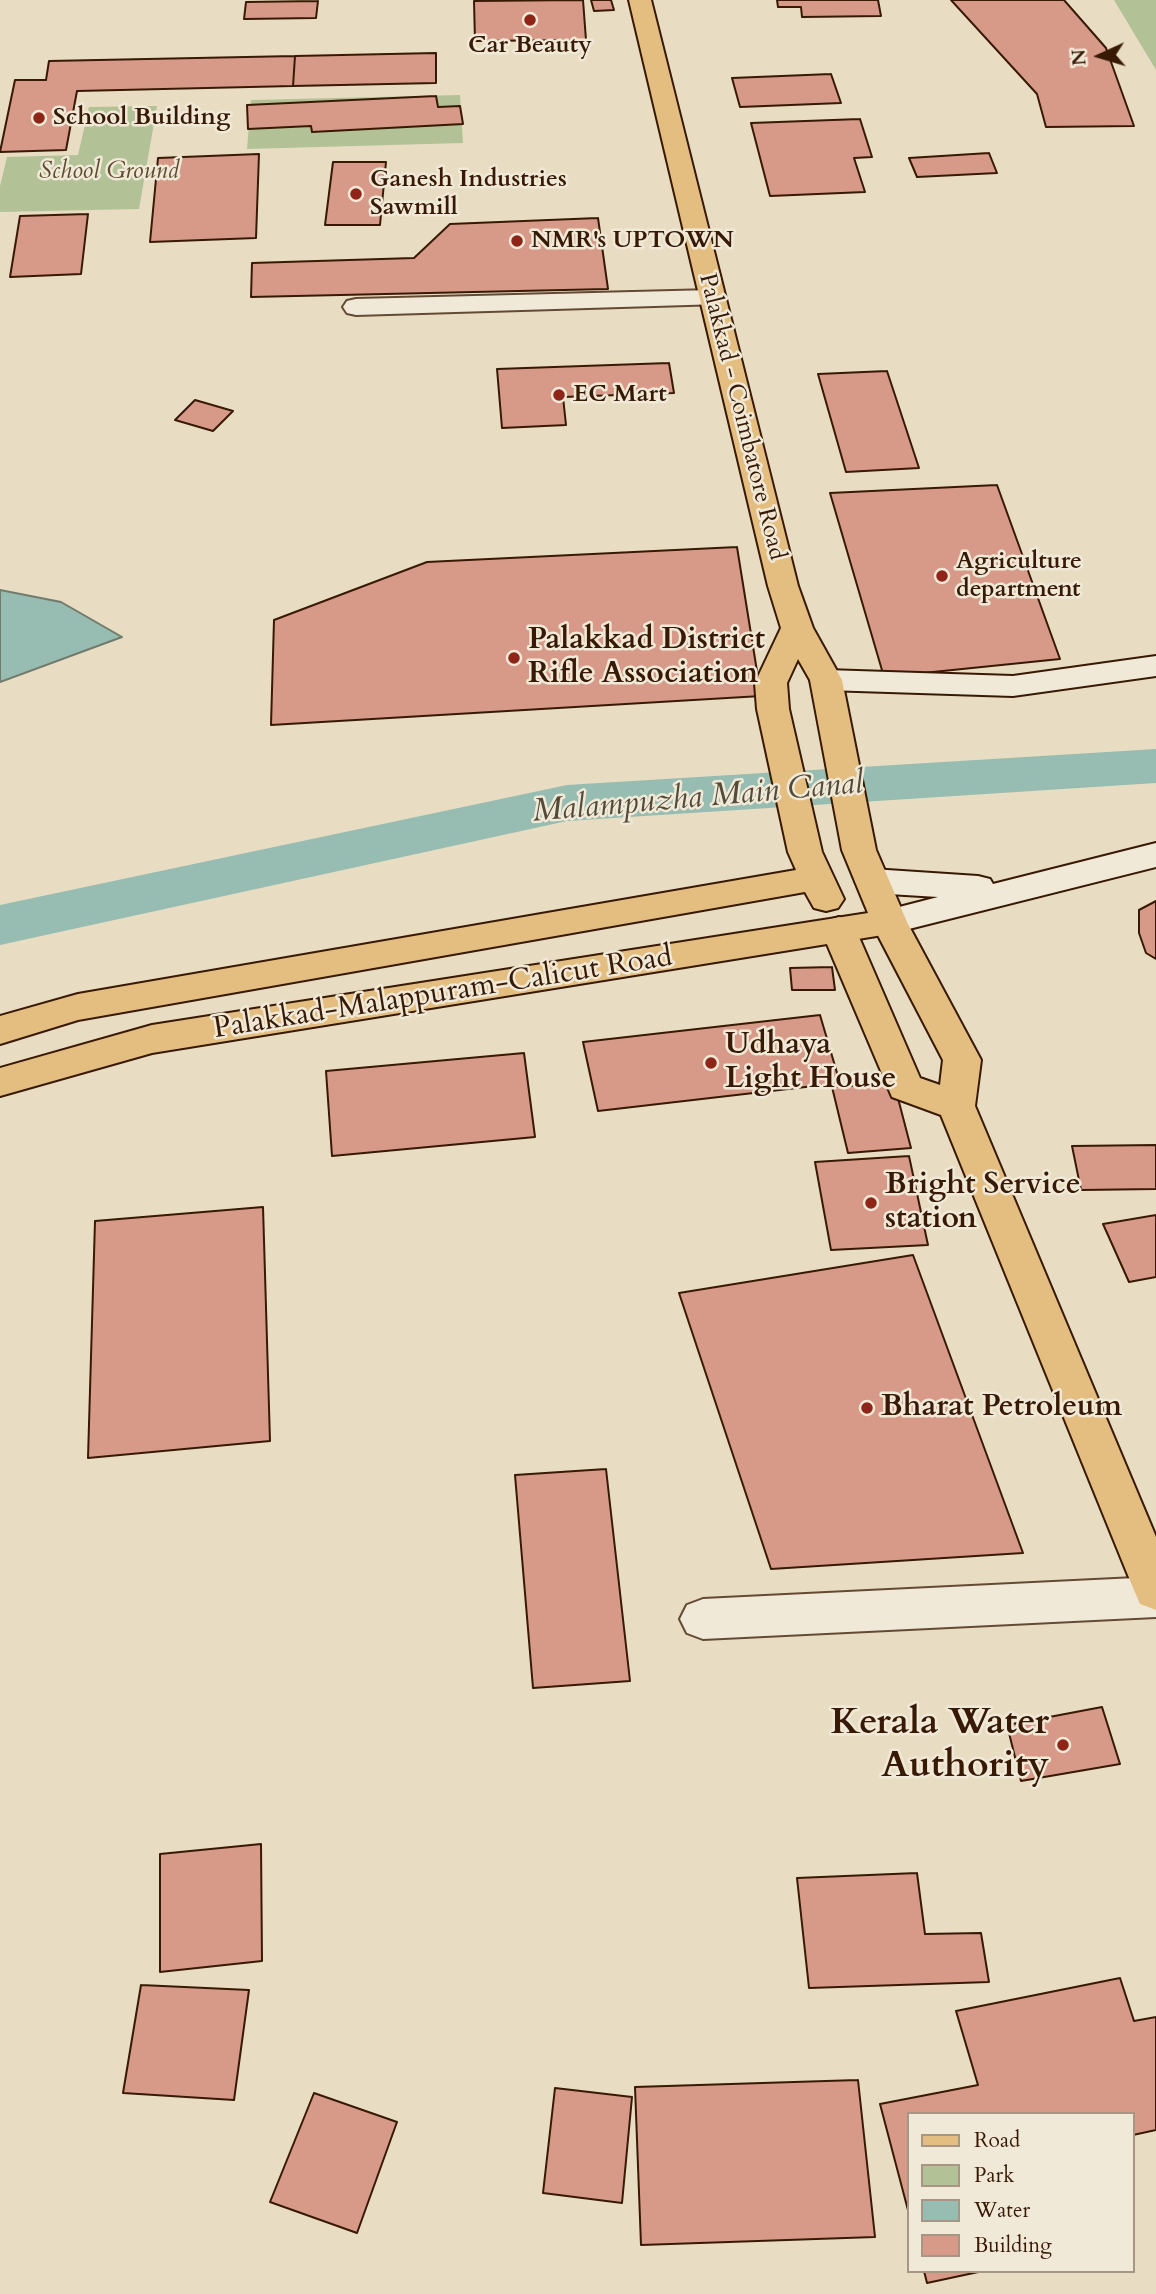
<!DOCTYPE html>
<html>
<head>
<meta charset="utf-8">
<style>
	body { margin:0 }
	#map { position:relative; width:1156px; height:2294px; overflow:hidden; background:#e8ddc2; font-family:Cardo,serif }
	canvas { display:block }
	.legend { position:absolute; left:907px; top:2112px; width:228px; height:161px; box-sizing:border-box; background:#f0e9d7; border:2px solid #a69683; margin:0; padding:9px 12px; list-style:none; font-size:21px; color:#381904 }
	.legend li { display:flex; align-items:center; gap:14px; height:35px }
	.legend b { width:35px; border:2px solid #a69683 }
	.north { position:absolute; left:1065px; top:21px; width:70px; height:70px; -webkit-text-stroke:5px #f0e9d7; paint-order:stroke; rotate:266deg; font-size:19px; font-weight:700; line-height:28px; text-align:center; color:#381904 }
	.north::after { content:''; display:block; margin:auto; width:24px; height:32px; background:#381904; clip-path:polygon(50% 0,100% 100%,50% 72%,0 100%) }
</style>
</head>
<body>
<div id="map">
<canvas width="1156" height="2294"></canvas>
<ul class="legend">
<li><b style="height:9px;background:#e4be81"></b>Road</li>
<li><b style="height:19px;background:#b2c296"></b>Park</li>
<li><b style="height:19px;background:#97bcb1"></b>Water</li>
<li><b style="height:19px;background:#d79a89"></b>Building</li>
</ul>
<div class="north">N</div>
</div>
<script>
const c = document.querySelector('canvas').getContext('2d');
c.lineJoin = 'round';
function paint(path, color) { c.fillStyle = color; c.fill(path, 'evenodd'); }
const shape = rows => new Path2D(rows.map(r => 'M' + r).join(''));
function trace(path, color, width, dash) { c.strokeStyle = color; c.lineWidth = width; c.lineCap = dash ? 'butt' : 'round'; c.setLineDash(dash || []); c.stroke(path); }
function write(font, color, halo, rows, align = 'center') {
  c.font = font + ' Cardo,serif'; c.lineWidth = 5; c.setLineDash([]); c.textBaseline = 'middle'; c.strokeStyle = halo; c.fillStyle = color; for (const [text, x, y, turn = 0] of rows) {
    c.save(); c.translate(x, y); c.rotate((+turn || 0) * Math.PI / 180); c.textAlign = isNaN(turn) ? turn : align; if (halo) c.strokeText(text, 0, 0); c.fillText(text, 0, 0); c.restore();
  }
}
paint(shape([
	[1114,0,1156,0,1156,70],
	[460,95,463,143,247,149,251,100],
	[157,106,139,209,0,212,0,186,7,157,78,155,89,107]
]), '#b2c296');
const water = shape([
	[0,590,61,602,122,637,0,682,0,590]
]);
paint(water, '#97bcb1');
trace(water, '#717b6c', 2);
paint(shape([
	[1156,749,1156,783,567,821,0,945,0,905,567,785,1156,749]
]), '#97bcb1');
const building = shape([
	[583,0,586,40,475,41,474,1,583,0],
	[591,0,611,0,614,10,594,11,591,0],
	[777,0,878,0,881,16,802,17,801,7,778,7,777,0],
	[951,0,1064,0,1106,48,1134,126,1046,127,1037,94,951,0],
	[318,1,316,18,244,19,246,2,318,1],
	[436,53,436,83,293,86,295,56,436,53],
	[295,56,293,86,77,91,66,150,0,152,15,80,46,80,49,61,295,56],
	[831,74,841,103,740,107,732,78,831,74],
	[436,96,438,107,460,106,463,124,312,132,311,126,248,129,247,105,436,96],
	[860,119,872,157,854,158,865,192,770,196,751,123,860,119],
	[989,153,997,173,917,177,909,158,989,153],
	[259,154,256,238,150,242,158,158,259,154],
	[333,162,386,162,380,225,325,225,333,162],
	[88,214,81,274,10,277,20,216,88,214],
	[598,218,608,289,251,297,252,263,414,258,450,224,598,218],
	[669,363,674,393,563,397,566,425,502,428,497,369,669,363],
	[887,371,919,468,846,472,818,374,887,371],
	[195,400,233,411,213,431,175,420,195,400],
	[997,485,1060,659,884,677,830,493,997,485],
	[737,547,761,696,271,725,274,620,427,562,737,547],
	[1156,901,1156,959,1146,953,1139,933,1139,910,1156,901],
	[832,967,835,990,792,990,790,968,832,967],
	[820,1015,840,1083,598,1111,583,1042,820,1015],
	[524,1053,535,1137,332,1156,326,1071,524,1053],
	[894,1083,911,1148,848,1153,832,1087,894,1083],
	[1156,1145,1156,1189,1081,1190,1072,1146,1156,1145],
	[909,1156,928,1245,831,1250,815,1162,909,1156],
	[263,1207,270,1441,88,1458,95,1221,263,1207],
	[1156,1215,1156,1277,1129,1282,1103,1224,1156,1215],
	[913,1255,1023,1553,771,1569,679,1293,913,1255],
	[606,1469,630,1681,533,1688,515,1475,606,1469],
	[1102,1707,1120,1764,1021,1781,1007,1725,1102,1707],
	[261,1844,262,1961,160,1972,160,1854,261,1844],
	[917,1873,925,1934,981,1933,989,1982,809,1988,797,1878,917,1873],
	[1120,1978,1134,2021,1156,2017,1156,2130,1133,2135,1133,2114,909,2114,909,2214,880,2104,978,2085,956,2011,1120,1978],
	[141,1985,249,1990,234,2100,123,2093,141,1985],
	[858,2080,875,2237,641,2245,635,2087,858,2080],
	[555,2088,632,2097,622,2203,543,2193,555,2088],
	[314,2093,397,2122,357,2233,270,2202,314,2093],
	[924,2271,983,2271,927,2283,924,2271]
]);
paint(building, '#d79a89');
trace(building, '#381904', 2);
const street = shape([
	[712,290,721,292,725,298,721,304,356,315,347,313,343,307,347,301,356,299,712,290],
	[1156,1577,1156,1617,703,1639,687,1633,680,1619,687,1605,703,1599,1156,1577]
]);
const secondary = shape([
	[1156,656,1156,676,1013,696,826,690,815,687,810,680,815,673,826,670,1013,676,1156,656],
	[1156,843,1156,867,889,934,876,931,871,922,876,913,938,897,872,893,860,890,855,881,860,872,872,869,978,876,990,879,993,884,1156,843]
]);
const primary = shape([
	[889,910,902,913,981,1060,975,1106,1156,1537,1156,1610,1140,1604,1134,1590,941,1115,892,1097,821,930,826,921,839,917,852,921,920,1078,940,1085,943,1060,871,922,876,913,889,910]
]);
const highway = shape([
	[629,0,651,0,798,586,813,628,842,680,876,850,907,922,902,931,889,934,152,1053,0,1096,0,1068,152,1025,868,913,842,850,810,680,798,659,787,683,789,709,822,852,844,899,838,908,826,911,814,908,805,892,78,1020,0,1044,0,1016,78,994,796,870,788,852,757,709,755,683,781,628,768,586,629,0]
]);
trace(street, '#644a34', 4);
trace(secondary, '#381904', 4);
trace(primary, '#381904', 4);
trace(highway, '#381904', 4);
paint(street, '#f0e9d7');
paint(secondary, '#f0e9d7');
paint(primary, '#e4be81');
paint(highway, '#e4be81');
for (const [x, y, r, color] of [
	[530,20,7,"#8f2418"],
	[39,118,7,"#8f2418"],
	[356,194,7,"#8f2418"],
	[517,241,7,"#8f2418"],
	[559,395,7,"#8f2418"],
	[942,576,7,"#8f2418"],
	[514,658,7,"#8f2418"],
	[711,1063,7,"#8f2418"],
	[871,1203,7,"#8f2418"],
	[867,1408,7,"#8f2418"],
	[1063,1745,7,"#8f2418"]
]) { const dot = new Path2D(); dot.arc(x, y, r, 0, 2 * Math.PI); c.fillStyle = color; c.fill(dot); trace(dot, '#f0e9d7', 2.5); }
write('bold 24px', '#381904', '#f0e9d7', [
	["Car Beauty",530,46,"center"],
	["School Building",53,118],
	["Ganesh Industries",370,180],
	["Sawmill",370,208],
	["NMR's UPTOWN",531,241],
	["EC Mart",573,395],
	["Agriculture",956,562],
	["department",956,590]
], 'left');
write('italic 24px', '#5d4c30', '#f0e9d7', [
	["School Ground",109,172]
]);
write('24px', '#381904', '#f0e9d7', [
	["Palakkad - Coimbatore Road",741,417,76]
]);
write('bold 30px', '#381904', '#f0e9d7', [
	["Palakkad District",528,641],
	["Rifle Association",528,675],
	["Udhaya",725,1046],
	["Light House",725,1080],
	["Bright Service",885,1186],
	["station",885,1220],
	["Bharat Petroleum",881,1408]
], 'left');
write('30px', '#381904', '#f0e9d7', [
	["Palakkad-Malappuram-Calicut Road",443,994,-9]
]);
write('italic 32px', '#544a38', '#f0e9d7', [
	["Malampuzha Main Canal",698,799,-5]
]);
write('bold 37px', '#381904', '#f0e9d7', [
	["Kerala Water",1049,1724],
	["Authority",1049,1767]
], 'right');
</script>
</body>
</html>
